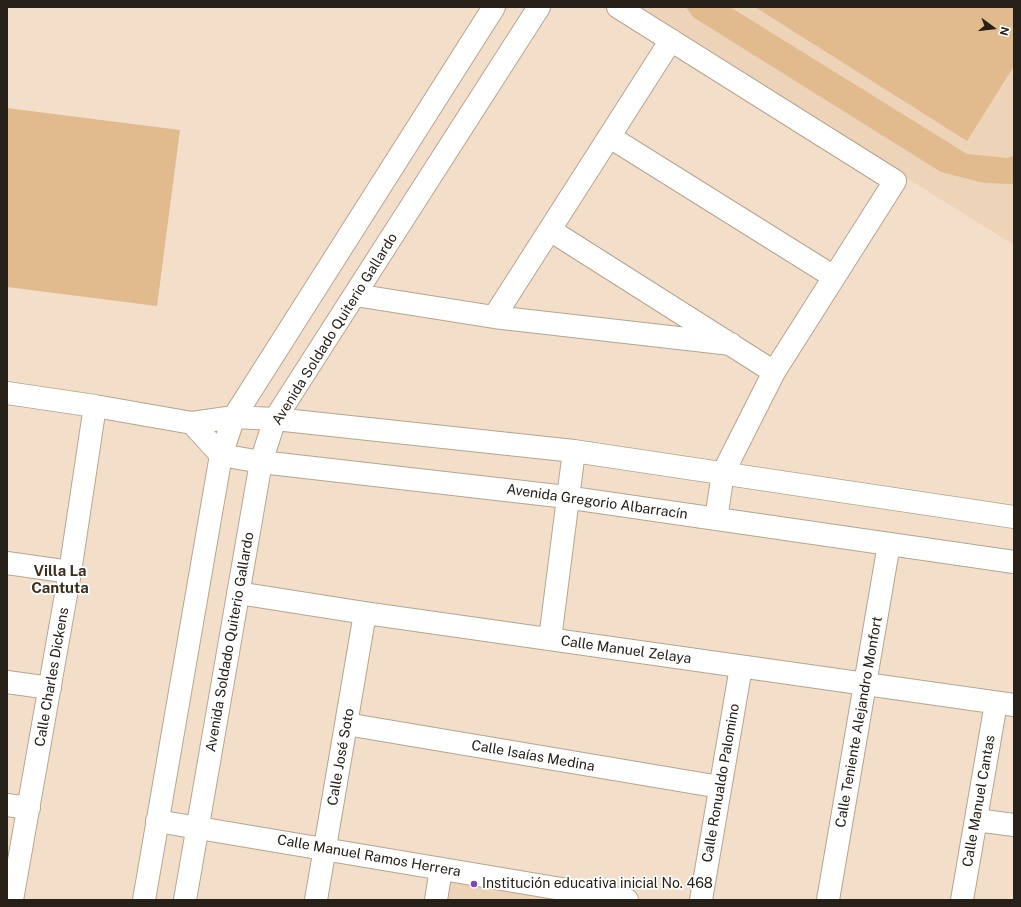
<!DOCTYPE html>
<html>
<head>
<meta charset="utf-8">
<style>
	body { margin:0 }
	#map { position:relative; width:1021px; height:907px; overflow:hidden; background:#f3dfc9; font-family:"Public Sans",sans-serif }
	canvas { display:block }
	.frame { position:absolute; inset:0; border:8px solid #272018; pointer-events:none }
	.north { position:absolute; left:973px; top:8px; width:40px; height:40px; -webkit-text-stroke:3px #fff; paint-order:stroke; rotate:105deg; font-size:11px; font-weight:700; line-height:16px; text-align:center; color:#272018 }
	.north::after { content:''; display:block; margin:auto; width:14px; height:18px; background:#272018; clip-path:polygon(50% 0,100% 100%,50% 72%,0 100%) }
</style>
</head>
<body>
<div id="map">
<canvas width="1021" height="907"></canvas>
<div class="frame"></div>
<div class="north">N</div>
</div>
<script>
const c = document.querySelector('canvas').getContext('2d');
c.lineJoin = 'round';
function paint(path, color) { c.fillStyle = color; c.fill(path, 'evenodd'); }
const shape = rows => new Path2D(rows.map(r => 'M' + r).join(''));
function trace(path, color, width, dash) { c.strokeStyle = color; c.lineWidth = width; c.lineCap = dash ? 'butt' : 'round'; c.setLineDash(dash || []); c.stroke(path); }
function write(font, color, halo, rows, align = 'center') {
  c.font = font + ' "Public Sans",sans-serif'; c.lineWidth = 3.5; c.setLineDash([]); c.textBaseline = 'middle'; c.strokeStyle = halo; c.fillStyle = color; for (const [text, x, y, turn = 0] of rows) {
    c.save(); c.translate(x, y); c.rotate((+turn || 0) * Math.PI / 180); c.textAlign = isNaN(turn) ? turn : align; if (halo) c.strokeText(text, 0, 0); c.fillText(text, 0, 0); c.restore();
  }
}
paint(shape([
	[633,7,1014,7,1014,245],
	[447,875,559,894,558,900,443,900]
]), '#edd4b8');
paint(shape([
	[686,7,730,7,967,154,1007,158,1014,156,1014,184,984,183,941,172,693,17],
	[755,7,1014,7,1014,66,967,141],
	[7,108,180,130,157,306,7,287]
]), '#e1ba8d');
const minor = shape([
	[618,7,895,181,774,372,723,473,716,519],
	[610,137,834,277],
	[550,230,774,372],
	[355,295,494,317,731,344],
	[494,317,671,40],
	[7,393,95,406,192,423,234,417,275,419,574,451,1014,517],
	[192,423,221,455,261,462,558,496,1014,562],
	[7,563,70,572],
	[238,593,365,613,1014,705],
	[550,639,574,451],
	[7,682,50,688],
	[346,724,720,787],
	[7,805,29,808],
	[976,820,1014,825],
	[157,821,627,900],
	[12,900,70,572,95,406],
	[144,900,221,455,234,417,494,7],
	[185,900,261,462,275,419,539,7],
	[316,900,365,613],
	[436,900,441,869],
	[701,900,741,667],
	[828,900,889,544],
	[962,900,996,703]
]);
trace(minor, '#b7a48f', 24);
trace(minor, '#fff', 22);
for (const [x, y, r, color] of [
	[474,884,4,"#7a47bf"]
]) { const dot = new Path2D(); dot.arc(x, y, r, 0, 2 * Math.PI); c.fillStyle = color; c.fill(dot); trace(dot, '#fff', 1.5); }
write('14px', '#272018', '#fff', [
	["Avenida Soldado Quiterio Gallardo",335,329,-58],
	["Avenida Gregorio Albarracín",597,502,8],
	["Avenida Soldado Quiterio Gallardo",230,642,-80],
	["Calle Manuel Zelaya",626,650,8],
	["Calle Charles Dickens",52,677,-80],
	["Calle Teniente Alejandro Monfort",859,722,-80],
	["Calle Isaías Medina",533,756,10],
	["Calle José Soto",341,757,-80],
	["Calle Ronualdo Palomino",721,783,-80],
	["Calle Manuel Cantas",979,801,-80],
	["Calle Manuel Ramos Herrera",369,856,10]
]);
write('14px', '#272018', '#fff', [
	["Institución educativa inicial No. 468",482,884]
], 'left');
write('bold 15px', '#3d2e1c', '#fff', [
	["Villa La",60,571],
	["Cantuta",60,588]
]);
</script>
</body>
</html>
